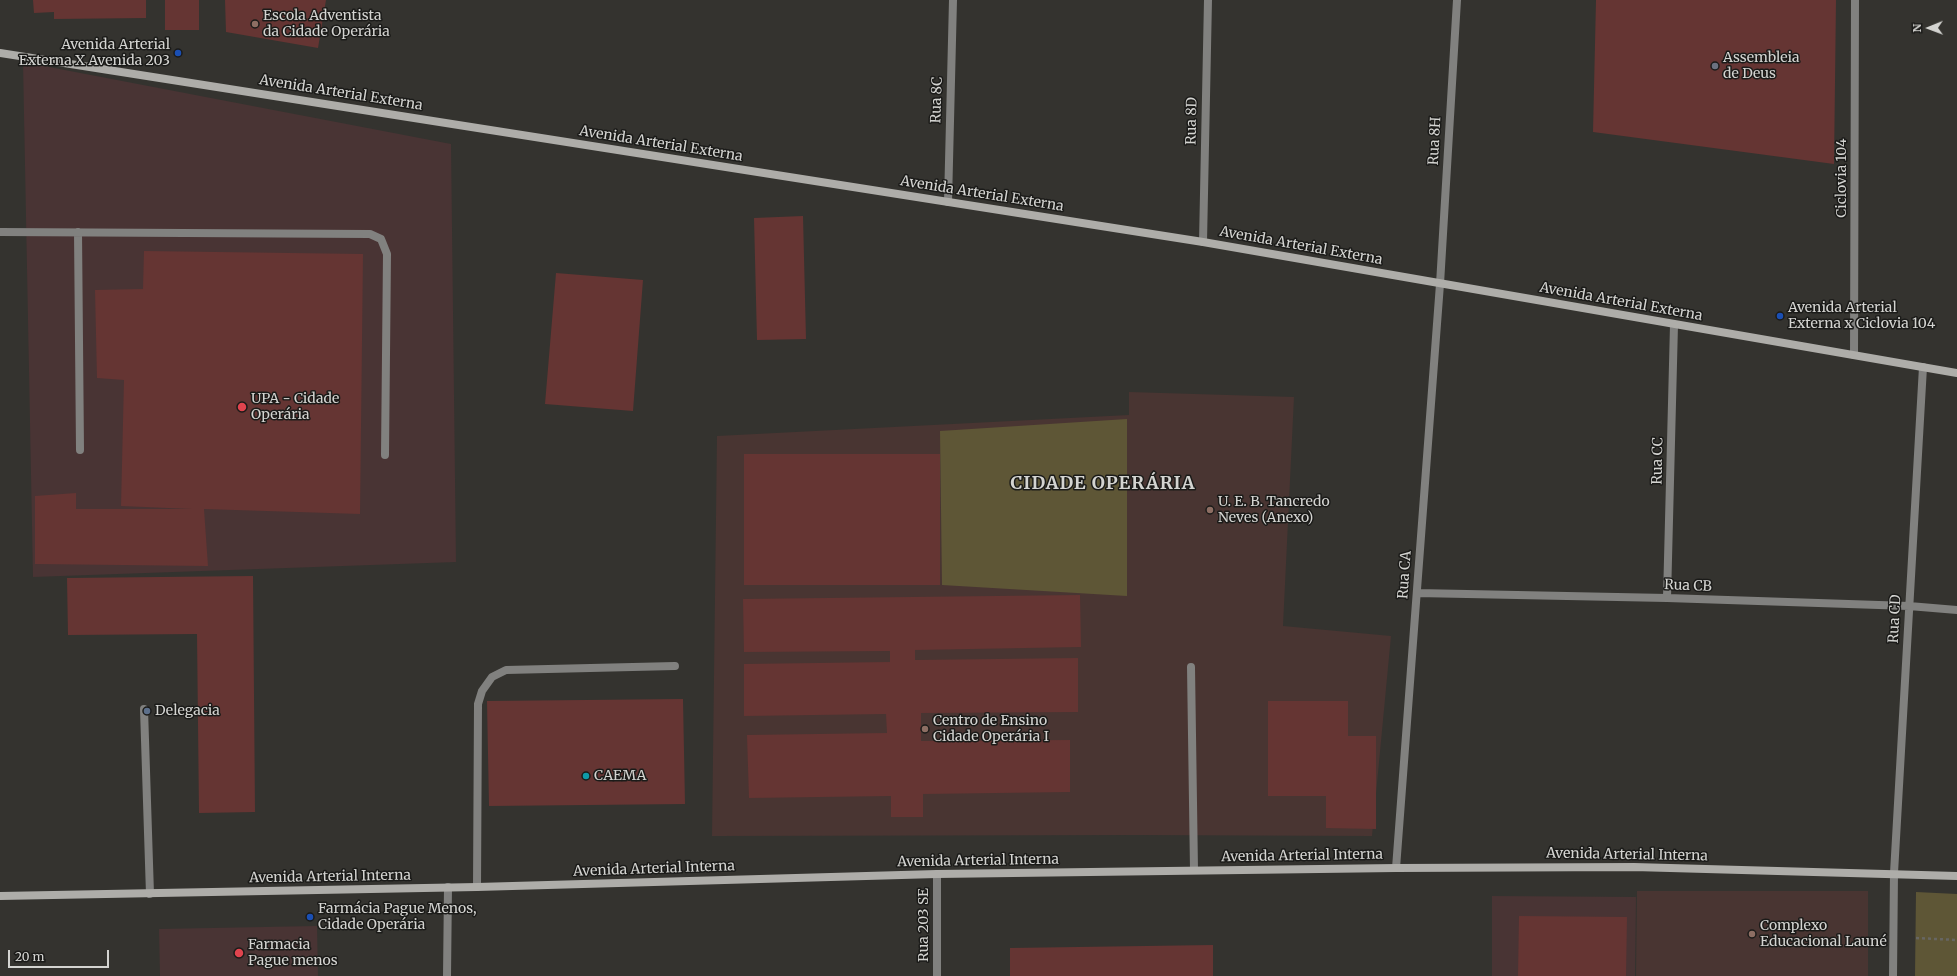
<!DOCTYPE html>
<html>
<head>
<meta charset="utf-8">
<style>
	body { margin:0 }
	#map { position:relative; width:1957px; height:976px; overflow:hidden; background:#34332f; font-family:Merriweather,serif }
	canvas { display:block }
	.north { position:absolute; left:1909px; top:8px; width:40px; height:40px; -webkit-text-stroke:3px #1b1b19; paint-order:stroke; rotate:269deg; font-size:11px; font-weight:700; line-height:16px; text-align:center; color:#d4d4d1 }
	.north::after { content:''; display:block; margin:auto; width:14px; height:18px; background:#d4d4d1; clip-path:polygon(50% 0,100% 100%,50% 72%,0 100%) }
	.scale { position:absolute; left:8px; top:950px; width:101px; height:18px; box-sizing:border-box; border:2px solid #d4d4d1; border-top:0; padding-left:5px; font-size:12px; line-height:14px; white-space:nowrap; color:#d4d4d1; -webkit-text-stroke:3px #1b1b19; paint-order:stroke }
</style>
</head>
<body>
<div id="map">
<canvas width="1957" height="976"></canvas>
<div class="north">N</div>
<div class="scale">20 m</div>
</div>
<script>
const c = document.querySelector('canvas').getContext('2d');
c.lineJoin = 'round';
function paint(path, color) { c.fillStyle = color; c.fill(path, 'evenodd'); }
const shape = rows => new Path2D(rows.map(r => 'M' + r).join(''));
function trace(path, color, width, dash) { c.strokeStyle = color; c.lineWidth = width; c.lineCap = dash ? 'butt' : 'round'; c.setLineDash(dash || []); c.stroke(path); }
function write(font, color, halo, rows, align = 'center') {
  c.font = font + ' Merriweather,serif'; c.lineWidth = 3; c.setLineDash([]); c.textBaseline = 'middle'; c.strokeStyle = halo; c.fillStyle = color; for (const [text, x, y, turn = 0] of rows) {
    c.save(); c.translate(x, y); c.rotate((+turn || 0) * Math.PI / 180); c.textAlign = isNaN(turn) ? turn : align; if (halo) c.strokeText(text, 0, 0); c.fillText(text, 0, 0); c.restore();
  }
}
paint(shape([
	[1129,392,1294,397,1283,626,1391,636,1372,836,1137,835,712,836,717,436,1129,415],
	[1637,891,1868,891,1868,976,1636,976]
]), '#493532');
paint(shape([
	[23,62,451,144,456,562,33,577],
	[1492,896,1636,897,1635,976,1492,976],
	[317,926,318,976,160,976,159,929]
]), '#493434');
paint(shape([
	[1127,419,1127,596,942,585,940,431],
	[1916,892,1957,894,1957,976,1915,976]
]), '#5e5636');
paint(shape([
	[33,0,146,0,146,18,54,19,54,12,34,13],
	[165,0,199,0,199,30,165,30],
	[225,0,326,0,318,48,226,32],
	[1596,0,1836,0,1834,164,1593,132],
	[803,216,806,339,757,340,754,218],
	[144,251,363,254,360,514,204,509,208,566,35,564,35,496,76,493,76,509,192,509,121,506,124,380,97,378,95,290,143,289],
	[556,273,643,280,633,411,545,404],
	[744,454,940,454,940,585,744,585],
	[253,576,255,812,199,813,197,634,68,635,67,578],
	[1080,595,1081,647,915,650,915,660,1078,658,1078,712,921,713,921,741,1070,740,1070,792,923,794,923,817,891,817,891,796,749,798,747,735,887,733,886,714,744,716,744,664,890,662,890,651,744,652,743,599],
	[683,699,685,804,489,806,487,701],
	[1268,701,1348,701,1348,736,1376,736,1376,829,1326,828,1326,796,1268,796],
	[1519,916,1627,917,1626,976,1518,976],
	[1213,945,1213,976,1010,976,1010,948]
]), '#653533');
trace(shape([
	[1916,938,1957,940]
]), '#676663', 2.5, [3, 3]);
trace(shape([
	[0,232,370,234,381,239,387,254,385,455],
	[78,232,80,450],
	[1191,667,1194,870],
	[144,709,150,894],
	[477,887,478,704,482,691,492,677,506,670,675,666]
]), '#81817f', 8);
trace(shape([
	[948,202,953,0],
	[1203,242,1208,0],
	[1854,355,1855,0],
	[1417,593,1667,598,1909,606,1957,610],
	[1667,598,1674,325],
	[1396,868,1440,284,1457,0],
	[447,976,448,887],
	[937,976,937,874],
	[1893,976,1894,873,1923,367]
]), '#81817f', 8);
trace(shape([
	[0,53,1203,242,1957,373],
	[0,896,477,887,937,874,1396,868,1634,867,1957,876]
]), '#aeada9', 8);
for (const [x, y, r, color] of [
	[255,24,4,"#8d6e63"],
	[178,53,4,"#1a4fb4"],
	[1715,66,4,"#6b7280"],
	[1780,316,4,"#1a4fb4"],
	[242,407,5,"#e0444e"],
	[1210,510,4,"#8d6e63"],
	[147,711,4,"#5c6f8a"],
	[925,729,4,"#8d6e63"],
	[586,776,4,"#0f9aa8"],
	[310,917,4,"#1a4fb4"],
	[1752,934,4,"#8d6e63"],
	[239,953,5,"#e0444e"]
]) { const dot = new Path2D(); dot.arc(x, y, r, 0, 2 * Math.PI); c.fillStyle = color; c.fill(dot); trace(dot, '#1b1b19', 1.5); }
write('14px', '#d4d4d1', '#1b1b19', [
	["Escola Adventista",263,16],
	["da Cidade Operária",263,32],
	["Avenida Arterial",170,45,"right"],
	["Externa X Avenida 203",170,61,"right"],
	["Assembleia",1723,58],
	["de Deus",1723,74],
	["Avenida Arterial",1788,308],
	["Externa x Ciclovia 104",1788,324],
	["UPA - Cidade",251,399],
	["Operária",251,415],
	["U. E. B. Tancredo",1218,502],
	["Neves (Anexo)",1218,518],
	["Delegacia",155,711],
	["Centro de Ensino",933,721],
	["Cidade Operária I",933,737],
	["CAEMA",594,776],
	["Farmácia Pague Menos,",318,909],
	["Cidade Operária",318,925],
	["Complexo",1760,926],
	["Educacional Launé",1760,942],
	["Farmacia",248,945],
	["Pague menos",248,961]
], 'left');
write('14px', '#d4d4d1', '#1b1b19', [
	["Avenida Arterial Externa",341,93,9],
	["Rua 8C",937,100,-88],
	["Rua 8D",1192,121,-89],
	["Rua 8H",1435,141,-87],
	["Avenida Arterial Externa",661,144,9],
	["Ciclovia 104",1842,178,-90],
	["Avenida Arterial Externa",982,194,9],
	["Avenida Arterial Externa",1301,246,10],
	["Avenida Arterial Externa",1621,302,10],
	["Rua CC",1658,461,-89],
	["Rua CA",1405,575,-86],
	["Rua CB",1688,586,2],
	["Rua CD",1895,619,-87],
	["Avenida Arterial Interna",1627,855,1],
	["Avenida Arterial Interna",1302,856,-1],
	["Avenida Arterial Interna",978,861,-1],
	["Avenida Arterial Interna",654,869,-2],
	["Avenida Arterial Interna",330,877,-1],
	["Rua 203 SE",924,925,-90]
]);
c.letterSpacing = '1px';
write('bold 18px', '#d4d4d1', '#1b1b19', [
	["CIDADE OPERÁRIA",1103,484]
]);
c.letterSpacing = '0px';
</script>
</body>
</html>
